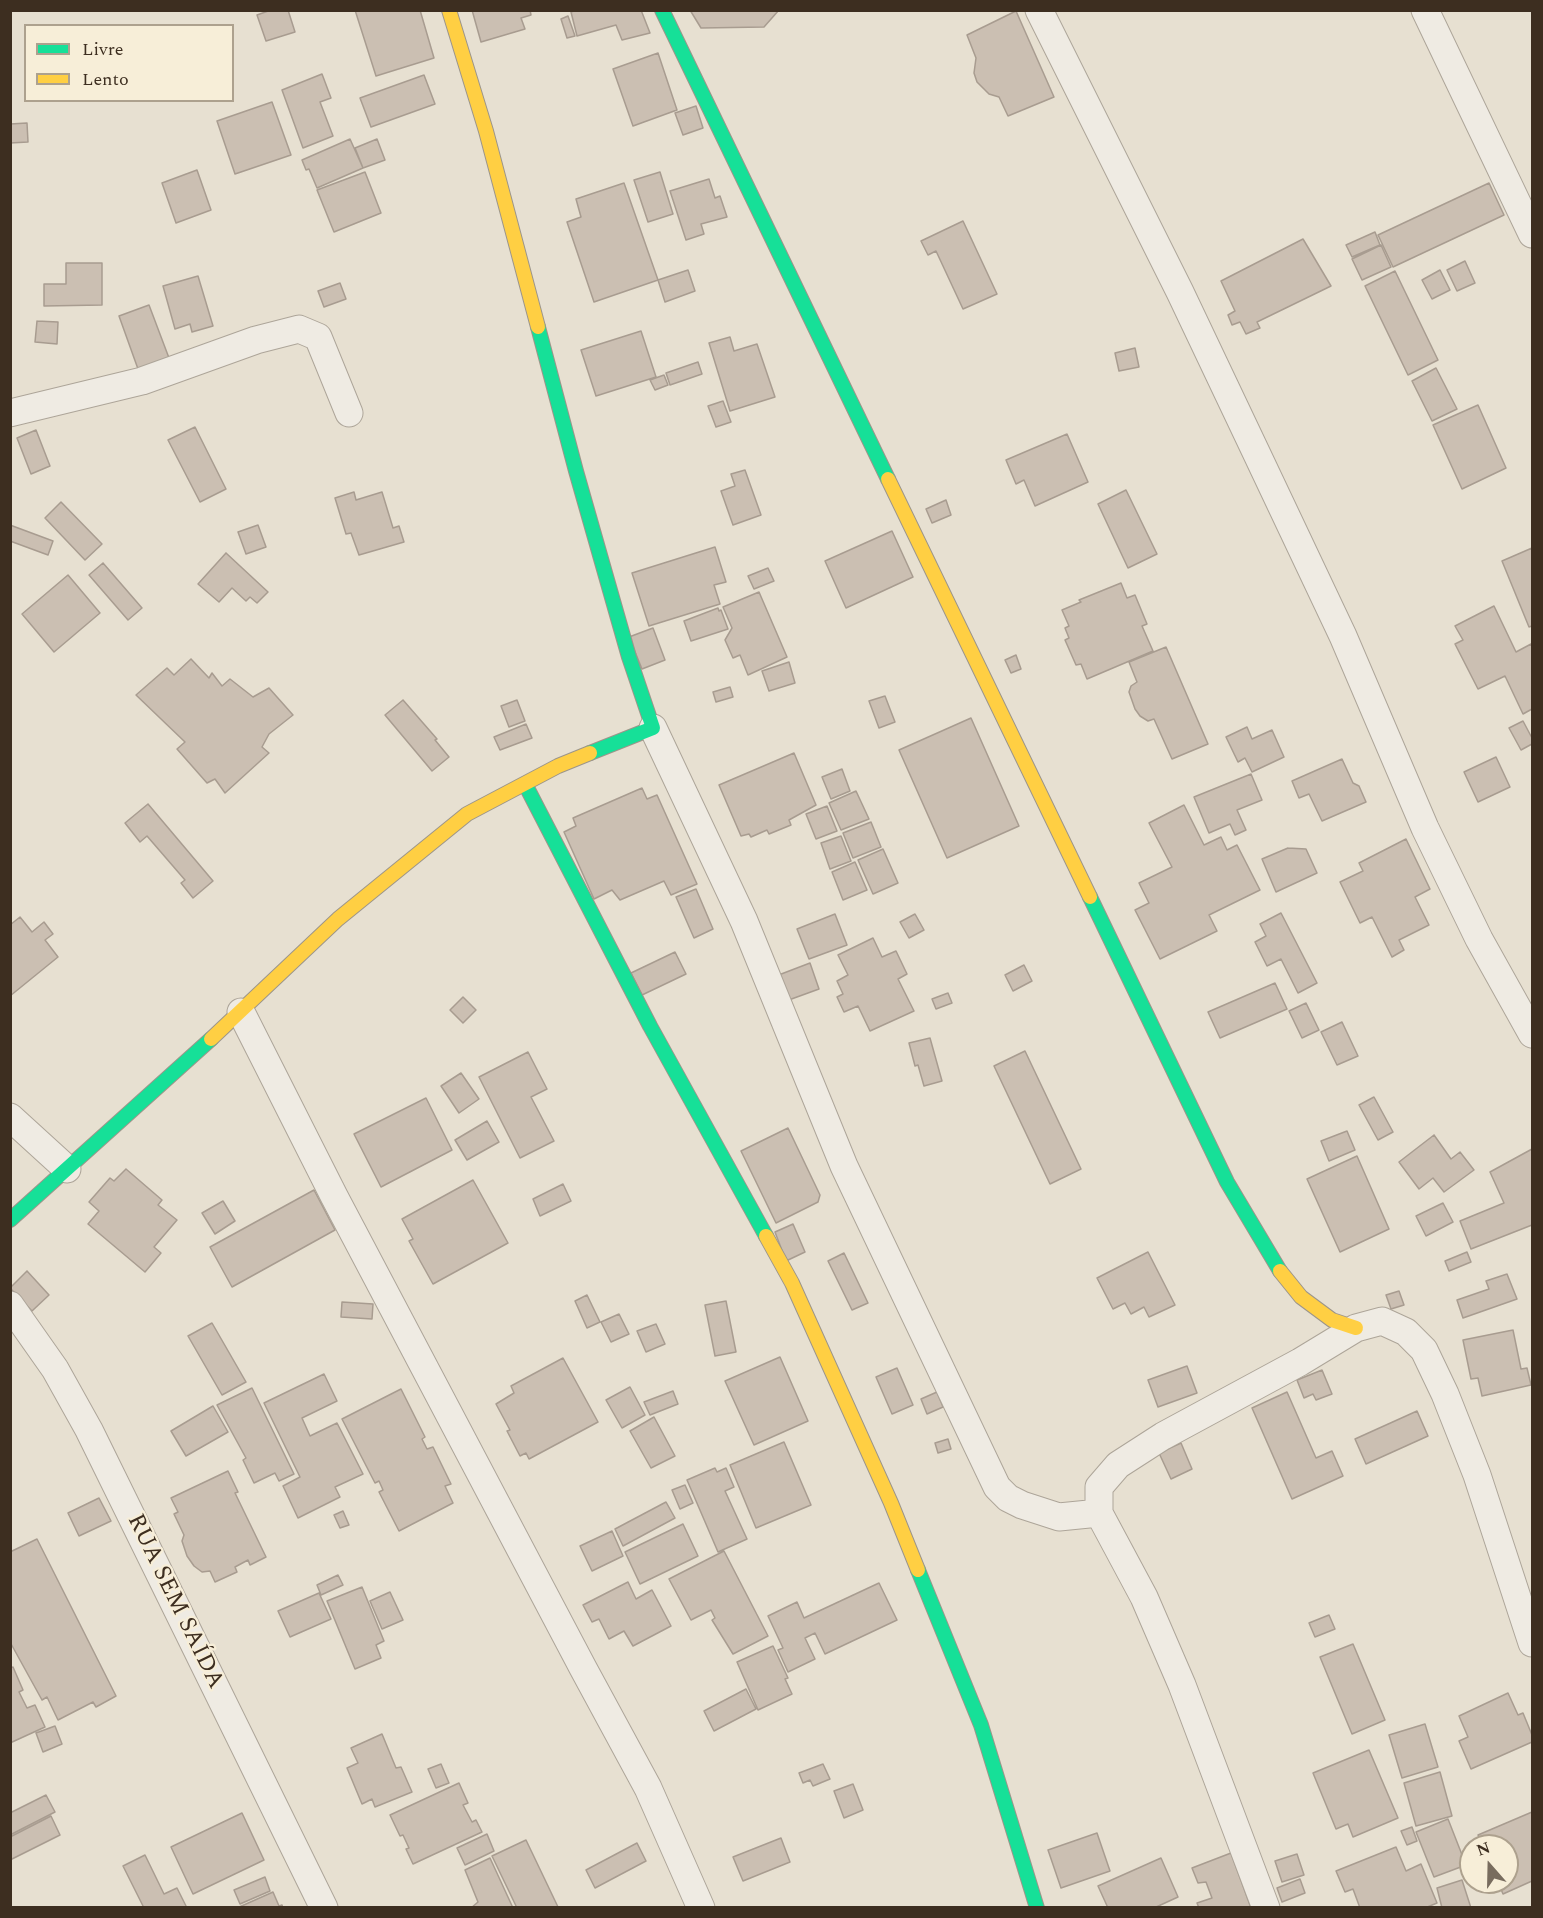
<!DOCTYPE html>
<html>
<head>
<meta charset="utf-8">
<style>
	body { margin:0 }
	#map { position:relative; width:1543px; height:1918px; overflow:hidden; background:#e7e0d1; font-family:Spectral,serif }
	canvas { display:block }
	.frame { position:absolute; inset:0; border:12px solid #3d2e20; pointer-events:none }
	.legend { position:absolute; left:24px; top:24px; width:210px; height:78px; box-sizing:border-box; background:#f7eed8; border:2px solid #ada18e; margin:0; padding:8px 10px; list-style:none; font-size:18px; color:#3d2e20 }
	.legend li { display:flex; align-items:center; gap:12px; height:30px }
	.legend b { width:30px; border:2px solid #ada18e }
	.north { position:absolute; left:1459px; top:1834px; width:60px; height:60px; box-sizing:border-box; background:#f7eed8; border:2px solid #ada18e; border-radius:50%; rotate:340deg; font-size:16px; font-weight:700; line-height:24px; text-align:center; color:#3d2e20 }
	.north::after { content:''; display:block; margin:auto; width:21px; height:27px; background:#786c5e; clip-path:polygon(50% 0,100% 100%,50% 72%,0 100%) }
</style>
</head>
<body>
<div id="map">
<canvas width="1543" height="1918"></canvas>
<div class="frame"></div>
<ul class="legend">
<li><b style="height:8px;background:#16e098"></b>Livre</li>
<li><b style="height:8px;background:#ffcf43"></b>Lento</li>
</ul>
<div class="north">N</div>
</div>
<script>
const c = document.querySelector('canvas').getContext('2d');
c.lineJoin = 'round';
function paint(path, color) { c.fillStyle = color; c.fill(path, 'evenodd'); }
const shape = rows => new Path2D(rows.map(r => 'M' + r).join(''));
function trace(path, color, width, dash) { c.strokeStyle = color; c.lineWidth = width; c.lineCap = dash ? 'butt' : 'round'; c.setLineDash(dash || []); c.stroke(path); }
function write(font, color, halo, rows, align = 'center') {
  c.font = font + ' Spectral,serif'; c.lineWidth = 4.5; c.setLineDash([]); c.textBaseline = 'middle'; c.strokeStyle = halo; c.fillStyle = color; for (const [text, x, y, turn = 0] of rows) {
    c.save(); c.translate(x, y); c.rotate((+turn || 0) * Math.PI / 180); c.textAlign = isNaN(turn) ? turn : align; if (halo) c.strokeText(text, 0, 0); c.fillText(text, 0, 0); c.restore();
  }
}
const building = shape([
	[271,10,288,10,295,32,266,41,257,15,271,10],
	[355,10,420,10,434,58,376,76,355,10],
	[472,10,530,10,531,15,521,18,525,29,481,42,472,10],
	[577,10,641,10,650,33,622,40,616,25,577,36,571,12,577,10],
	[690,10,779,10,764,27,701,28,690,10],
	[1016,11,1054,97,1008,116,999,97,989,94,977,82,974,73,976,58,967,35,1016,11],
	[568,16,575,36,567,38,561,19,568,16],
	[658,53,677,110,633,126,613,69,658,53],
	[322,74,331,98,320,102,333,136,303,148,282,90,322,74],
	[424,75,435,104,371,127,360,98,424,75],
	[272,102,291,155,235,174,217,121,272,102],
	[696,106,703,128,683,135,675,113,696,106],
	[27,123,28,142,10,143,10,124,27,123],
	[350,139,363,168,317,188,309,169,306,170,302,160,350,139],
	[377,139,385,160,363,168,355,148,377,139],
	[197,170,211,210,176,223,162,183,197,170],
	[365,172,381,213,334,232,317,190,365,172],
	[660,172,673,214,648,222,634,180,660,172],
	[709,179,715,198,720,196,727,217,701,224,704,234,686,240,670,191,709,179],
	[624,183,658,280,594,302,567,222,581,217,576,199,624,183],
	[1489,183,1504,215,1393,267,1378,235,1489,183],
	[963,221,997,294,963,309,936,251,928,255,921,241,963,221],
	[1375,232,1380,245,1352,257,1346,245,1375,232],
	[1303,239,1331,286,1257,322,1260,328,1246,334,1240,322,1232,325,1228,315,1235,311,1221,281,1303,239],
	[1381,245,1391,267,1362,280,1352,259,1381,245],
	[1465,261,1475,283,1457,291,1447,270,1465,261],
	[66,263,102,263,102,305,44,306,44,284,66,284,66,263],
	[688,270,695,291,665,302,658,280,688,270],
	[1440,270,1450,290,1432,299,1422,280,1440,270],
	[1395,271,1438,360,1408,375,1365,286,1395,271],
	[198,276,213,326,192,332,190,324,175,329,163,286,198,276],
	[340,283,346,299,324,307,318,291,340,283],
	[149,305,169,358,138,369,119,316,149,305],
	[37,321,58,322,57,344,35,342,37,321],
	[641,331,656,377,596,396,581,350,641,331],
	[730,337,734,351,757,344,775,397,730,411,709,343,730,337],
	[1135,348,1139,367,1119,371,1115,353,1135,348],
	[698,362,702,374,670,385,666,373,698,362],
	[1436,368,1457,409,1432,421,1412,381,1436,368],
	[664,375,668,385,655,390,650,380,664,375],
	[723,401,731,422,716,427,708,406,723,401],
	[1478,405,1506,468,1462,489,1433,425,1478,405],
	[195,427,226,489,200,502,168,440,195,427],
	[36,430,50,466,31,474,17,438,36,430],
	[1067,434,1088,482,1035,506,1024,480,1016,484,1006,460,1067,434],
	[745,470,761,515,733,525,721,491,735,486,731,474,745,470],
	[1126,490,1157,554,1128,568,1098,504,1126,490],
	[354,492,356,500,382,492,393,528,399,526,404,542,359,555,351,533,346,534,335,498,354,492],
	[946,500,951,515,932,523,926,509,946,500],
	[61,502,102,544,85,560,45,518,61,502],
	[10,525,53,541,48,555,10,541,10,525],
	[258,525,266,547,246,554,238,532,258,525],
	[892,531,913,577,846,608,825,561,892,531],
	[715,547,726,582,714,585,720,604,649,626,632,573,715,547],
	[1532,548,1532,626,1529,627,1502,561,1532,548],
	[226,553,268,592,257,603,250,597,246,601,232,588,219,602,198,584,226,553],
	[103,563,142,608,128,620,89,575,103,563],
	[768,568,774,581,754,589,748,576,768,568],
	[68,575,100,613,54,652,22,614,68,575],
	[1121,583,1127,598,1135,595,1147,624,1142,626,1153,651,1087,679,1081,664,1076,665,1065,640,1069,638,1065,628,1069,626,1062,610,1081,602,1079,600,1121,583],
	[759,592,787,657,748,675,740,655,733,658,725,640,732,628,723,607,759,592],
	[1494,606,1516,652,1531,644,1532,647,1532,709,1523,714,1505,676,1478,689,1455,644,1463,640,1455,626,1494,606],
	[718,608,719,611,721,610,728,629,691,641,684,621,718,608],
	[653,628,665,660,642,669,629,637,653,628],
	[1166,647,1208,744,1172,759,1154,719,1148,721,1140,716,1135,709,1129,692,1131,686,1137,682,1129,662,1166,647],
	[1016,655,1021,669,1011,673,1005,660,1016,655],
	[191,659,209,678,212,673,222,686,230,679,253,697,269,688,293,715,269,734,262,747,269,753,225,793,215,779,207,783,177,749,185,742,136,695,167,668,174,675,191,659],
	[789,662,795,683,769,691,762,671,789,662],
	[730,687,733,697,716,702,713,692,730,687],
	[885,696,895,722,879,728,869,701,885,696],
	[403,700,437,739,435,740,449,757,432,771,385,715,403,700],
	[517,700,525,721,509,727,501,706,517,700],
	[971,718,1019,826,947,858,899,750,971,718],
	[1523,721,1532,738,1532,744,1521,750,1509,728,1523,721],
	[526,724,532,738,500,750,494,737,526,724],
	[1247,727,1252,739,1272,730,1284,757,1252,772,1245,758,1238,762,1226,737,1247,727],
	[794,753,816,805,789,820,791,825,769,834,767,830,751,837,749,834,741,836,719,785,794,753],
	[1496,757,1510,787,1478,802,1464,772,1496,757],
	[1342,759,1353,783,1359,786,1366,802,1322,821,1309,794,1299,798,1292,781,1342,759],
	[842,769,850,791,831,799,822,777,842,769],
	[1251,774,1262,800,1237,810,1246,830,1235,835,1230,824,1209,833,1194,797,1251,774],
	[642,788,647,799,657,795,697,884,671,895,664,881,620,900,612,890,594,899,564,832,576,826,573,818,642,788],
	[856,791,869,819,841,830,829,803,856,791],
	[148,804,213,881,193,898,181,883,185,880,147,836,140,842,125,823,148,804],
	[1184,805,1204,845,1221,837,1227,850,1237,845,1260,890,1209,915,1217,931,1160,959,1135,910,1149,903,1139,883,1172,867,1149,823,1184,805],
	[827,806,837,831,816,839,806,814,827,806],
	[871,822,881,847,853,858,843,833,871,822],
	[841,836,851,861,830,869,821,843,841,836],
	[1406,839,1430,889,1415,897,1429,925,1399,940,1404,950,1392,957,1372,917,1360,923,1340,882,1363,871,1359,863,1406,839],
	[1288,848,1306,849,1317,873,1276,892,1262,859,1288,848],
	[883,849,898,883,873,894,858,860,883,849],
	[855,862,867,890,843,900,832,872,855,862],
	[696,889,713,929,694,938,676,897,696,889],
	[1281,913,1317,983,1298,993,1281,959,1267,966,1255,942,1266,936,1260,924,1281,913],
	[835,914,847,945,809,959,797,929,835,914],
	[915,914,924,930,909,938,900,922,915,914],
	[20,917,32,932,44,922,53,934,45,940,58,957,10,996,10,925,20,917],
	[873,938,882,957,896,951,907,974,898,979,914,1011,870,1031,858,1006,844,1012,837,997,843,994,837,981,848,975,838,955,873,938],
	[675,952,686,974,642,995,631,973,675,952],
	[810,963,819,989,786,1001,776,976,810,963],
	[1024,965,1032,981,1013,991,1005,975,1024,965],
	[1275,983,1287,1009,1220,1038,1208,1012,1275,983],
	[948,993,952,1003,936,1009,932,999,948,993],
	[463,997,476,1010,463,1023,450,1010,463,997],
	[1306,1003,1319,1030,1302,1038,1289,1011,1306,1003],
	[1342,1022,1358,1056,1337,1065,1321,1032,1342,1022],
	[930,1038,942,1081,924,1086,918,1065,915,1066,909,1043,930,1038],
	[1025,1051,1081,1169,1050,1184,994,1066,1025,1051],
	[528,1052,547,1089,531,1097,554,1141,520,1158,479,1077,528,1052],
	[461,1073,479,1099,459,1113,441,1086,461,1073],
	[1374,1097,1393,1132,1378,1140,1359,1105,1374,1097],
	[426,1098,452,1150,381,1187,354,1134,426,1098],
	[487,1121,499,1142,467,1160,455,1140,487,1121],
	[788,1128,820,1195,818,1202,776,1223,741,1151,788,1128],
	[1347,1131,1355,1150,1329,1161,1321,1141,1347,1131],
	[1434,1135,1451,1159,1460,1152,1474,1170,1444,1192,1433,1178,1419,1189,1399,1162,1434,1135],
	[1532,1149,1532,1225,1471,1249,1460,1221,1504,1203,1490,1172,1532,1149],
	[1357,1156,1389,1229,1340,1252,1307,1179,1357,1156],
	[126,1169,162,1200,158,1205,177,1220,154,1247,161,1253,145,1272,88,1224,99,1211,89,1202,110,1178,114,1181,126,1169],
	[473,1180,508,1243,433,1284,409,1241,413,1239,402,1219,473,1180],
	[563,1184,571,1201,540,1216,533,1199,563,1184],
	[314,1190,335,1230,232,1287,210,1247,314,1190],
	[223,1201,235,1221,215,1234,202,1213,223,1201],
	[1443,1203,1453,1222,1426,1236,1416,1216,1443,1203],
	[793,1224,805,1252,786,1261,775,1232,793,1224],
	[1148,1252,1175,1305,1149,1317,1144,1307,1131,1314,1125,1303,1113,1309,1097,1278,1148,1252],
	[1467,1252,1471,1262,1449,1271,1445,1261,1467,1252],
	[844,1253,868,1303,852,1310,828,1261,844,1253],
	[27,1271,49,1295,32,1311,10,1288,27,1271],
	[1507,1274,1517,1299,1463,1318,1457,1300,1489,1289,1486,1281,1507,1274],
	[1399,1291,1404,1305,1391,1309,1386,1295,1399,1291],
	[587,1295,600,1322,587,1328,575,1301,587,1295],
	[726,1301,736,1352,715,1356,705,1305,726,1301],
	[342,1302,373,1304,372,1319,341,1317,342,1302],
	[619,1314,629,1334,611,1342,601,1322,619,1314],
	[212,1323,246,1382,222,1395,188,1336,212,1323],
	[656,1324,665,1344,646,1352,637,1331,656,1324],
	[1513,1330,1521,1369,1527,1368,1531,1385,1482,1396,1478,1378,1471,1379,1463,1340,1513,1330],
	[780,1357,808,1421,754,1445,725,1381,780,1357],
	[563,1358,598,1422,529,1459,526,1453,520,1456,507,1431,510,1430,496,1404,514,1393,511,1386,563,1358],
	[1187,1366,1197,1393,1158,1407,1148,1380,1187,1366],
	[897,1368,913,1405,892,1414,876,1377,897,1368],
	[1322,1370,1332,1394,1316,1400,1313,1394,1304,1398,1297,1380,1322,1370],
	[324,1374,337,1401,302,1418,310,1436,337,1423,363,1474,335,1487,340,1497,298,1518,283,1486,300,1477,264,1403,324,1374],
	[630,1387,645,1415,622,1428,606,1400,630,1387],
	[252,1388,294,1474,279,1481,275,1473,254,1483,243,1460,246,1458,217,1405,252,1388],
	[401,1389,425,1437,422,1439,427,1449,433,1447,451,1484,445,1486,453,1503,399,1531,379,1492,383,1490,379,1481,375,1483,342,1419,401,1389],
	[673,1391,678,1404,650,1415,644,1402,673,1391],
	[937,1392,943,1407,927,1414,921,1399,937,1392],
	[1287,1392,1316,1458,1332,1451,1343,1476,1292,1499,1252,1408,1287,1392],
	[213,1406,228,1432,186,1456,171,1431,213,1406],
	[1417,1411,1428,1436,1366,1464,1355,1439,1417,1411],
	[654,1417,675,1456,651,1468,630,1431,654,1417],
	[948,1439,951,1449,938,1453,935,1443,948,1439],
	[784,1442,811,1505,756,1528,730,1465,784,1442],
	[1181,1443,1192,1469,1171,1479,1159,1453,1181,1443],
	[715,1468,717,1472,726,1468,734,1487,725,1491,747,1539,718,1552,687,1480,715,1468],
	[228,1471,238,1492,235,1493,266,1557,250,1565,248,1560,235,1567,237,1572,215,1582,210,1571,202,1572,194,1566,187,1556,182,1541,184,1535,174,1514,178,1512,171,1498,228,1471],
	[685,1485,693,1503,680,1509,672,1490,685,1485],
	[99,1498,111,1521,79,1536,68,1513,99,1498],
	[666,1502,675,1518,623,1546,615,1529,666,1502],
	[343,1511,349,1525,340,1528,334,1515,343,1511],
	[683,1524,698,1556,640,1584,625,1552,683,1524],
	[612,1531,623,1556,592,1571,580,1546,612,1531],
	[37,1539,116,1696,96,1707,93,1702,58,1720,47,1697,42,1700,10,1642,10,1552,37,1539],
	[724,1551,768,1636,733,1654,712,1620,715,1618,711,1610,691,1620,669,1579,724,1551],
	[338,1575,343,1585,321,1595,317,1585,338,1575],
	[628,1582,636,1599,652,1590,671,1626,633,1646,624,1631,609,1639,599,1619,592,1622,583,1605,628,1582],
	[879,1583,897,1620,825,1654,815,1633,805,1638,815,1659,788,1672,778,1650,783,1648,768,1616,797,1602,804,1618,879,1583],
	[362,1587,384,1641,376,1645,381,1658,355,1669,327,1601,362,1587],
	[390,1592,403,1620,382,1629,370,1601,390,1592],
	[319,1593,331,1619,290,1637,278,1611,319,1593],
	[1329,1615,1335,1629,1315,1637,1309,1623,1329,1615],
	[1353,1644,1385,1720,1352,1734,1320,1657,1353,1644],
	[773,1646,788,1678,785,1679,792,1694,758,1710,737,1662,773,1646],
	[13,1667,23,1690,19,1692,27,1708,35,1705,45,1727,10,1743,10,1668,13,1667],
	[746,1689,756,1709,714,1731,704,1711,746,1689],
	[1508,1693,1518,1715,1523,1713,1532,1735,1532,1742,1471,1769,1459,1741,1468,1737,1459,1716,1508,1693],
	[1425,1724,1438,1767,1402,1778,1389,1735,1425,1724],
	[55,1726,62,1744,43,1752,36,1733,55,1726],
	[382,1734,396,1768,401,1767,412,1792,375,1807,372,1799,362,1804,347,1768,358,1763,351,1748,382,1734],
	[1369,1750,1398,1818,1353,1837,1348,1824,1336,1829,1313,1773,1369,1750],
	[441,1764,449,1783,436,1788,428,1769,441,1764],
	[823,1764,830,1779,813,1786,810,1780,803,1783,799,1773,823,1764],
	[1440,1772,1452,1816,1416,1826,1404,1783,1440,1772],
	[459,1783,468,1803,463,1805,472,1822,476,1820,482,1832,413,1864,406,1849,409,1848,403,1835,400,1836,390,1815,459,1783],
	[853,1784,863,1810,844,1818,834,1791,853,1784],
	[46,1795,55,1812,10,1835,10,1813,46,1795],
	[1532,1812,1532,1881,1503,1894,1498,1882,1507,1882,1507,1846,1483,1846,1478,1835,1532,1812],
	[242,1813,264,1860,193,1894,171,1847,242,1813],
	[51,1816,60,1835,10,1860,10,1837,51,1816],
	[1448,1819,1466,1865,1434,1877,1416,1832,1448,1819],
	[1412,1827,1417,1841,1407,1845,1401,1831,1412,1827],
	[1097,1833,1110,1871,1061,1888,1048,1850,1097,1833],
	[487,1834,494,1851,465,1865,457,1848,487,1834],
	[781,1838,790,1862,743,1881,733,1857,781,1838],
	[526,1840,558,1907,517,1908,492,1856,526,1840],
	[637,1843,646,1861,595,1888,586,1870,637,1843],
	[1396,1847,1406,1871,1421,1864,1437,1903,1425,1908,1360,1908,1353,1889,1345,1892,1336,1871,1396,1847],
	[1231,1853,1251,1908,1199,1908,1197,1903,1212,1898,1206,1882,1198,1883,1192,1868,1231,1853],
	[1297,1854,1304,1875,1282,1882,1275,1861,1297,1854],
	[145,1855,164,1894,177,1888,187,1908,144,1908,123,1866,145,1855],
	[490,1858,513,1908,471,1908,478,1902,465,1870,490,1858],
	[1161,1858,1178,1897,1154,1908,1108,1908,1098,1886,1161,1858],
	[265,1877,270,1891,240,1904,234,1890,265,1877],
	[1300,1879,1305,1893,1282,1902,1277,1888,1300,1879],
	[1462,1880,1471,1908,1442,1908,1437,1888,1462,1880],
	[273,1892,279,1906,282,1905,283,1908,237,1908,273,1892]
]);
paint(building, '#cbbfb2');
trace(building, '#a89c90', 1.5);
const street = shape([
	[1039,10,1180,292,1255,450,1343,636,1425,828,1479,939,1532,1034],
	[1425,10,1532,234],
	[10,413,142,381,256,340,299,329,318,337,349,413],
	[653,728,744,921,844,1166,997,1487,1008,1498,1022,1505,1059,1517,1099,1513],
	[241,1012,334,1196,583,1668,648,1788,701,1908],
	[10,1117,67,1169],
	[10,1305,55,1369,89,1430,324,1908],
	[1266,1908,1182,1685,1144,1597,1099,1513,1099,1487,1118,1465,1163,1436,1300,1362,1356,1328,1382,1321,1406,1332,1424,1350,1445,1394,1477,1475,1532,1643]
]);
const fast = shape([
	[662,10,888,479],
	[538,327,576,471,629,657,653,728,590,753],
	[525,784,650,1026,766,1236],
	[1090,897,1227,1182,1280,1271],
	[10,1220,211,1039],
	[918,1570,981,1725,1037,1908]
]);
const slow = shape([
	[449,10,486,131,538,327],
	[888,479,1090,897],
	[211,1039,338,919,467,814,558,766,590,753],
	[766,1236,792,1283,891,1503,918,1570],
	[1280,1271,1301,1297,1332,1320,1356,1328]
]);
trace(street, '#ada599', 29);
trace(fast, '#9c958a', 16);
trace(slow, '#9c958a', 16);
trace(street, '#efebe3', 27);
trace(fast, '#16e098', 14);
trace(slow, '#ffcf43', 14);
write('24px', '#3d2e20', '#f7eed8', [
	["RUA SEM SAÍDA",174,1602,64]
]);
</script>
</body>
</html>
